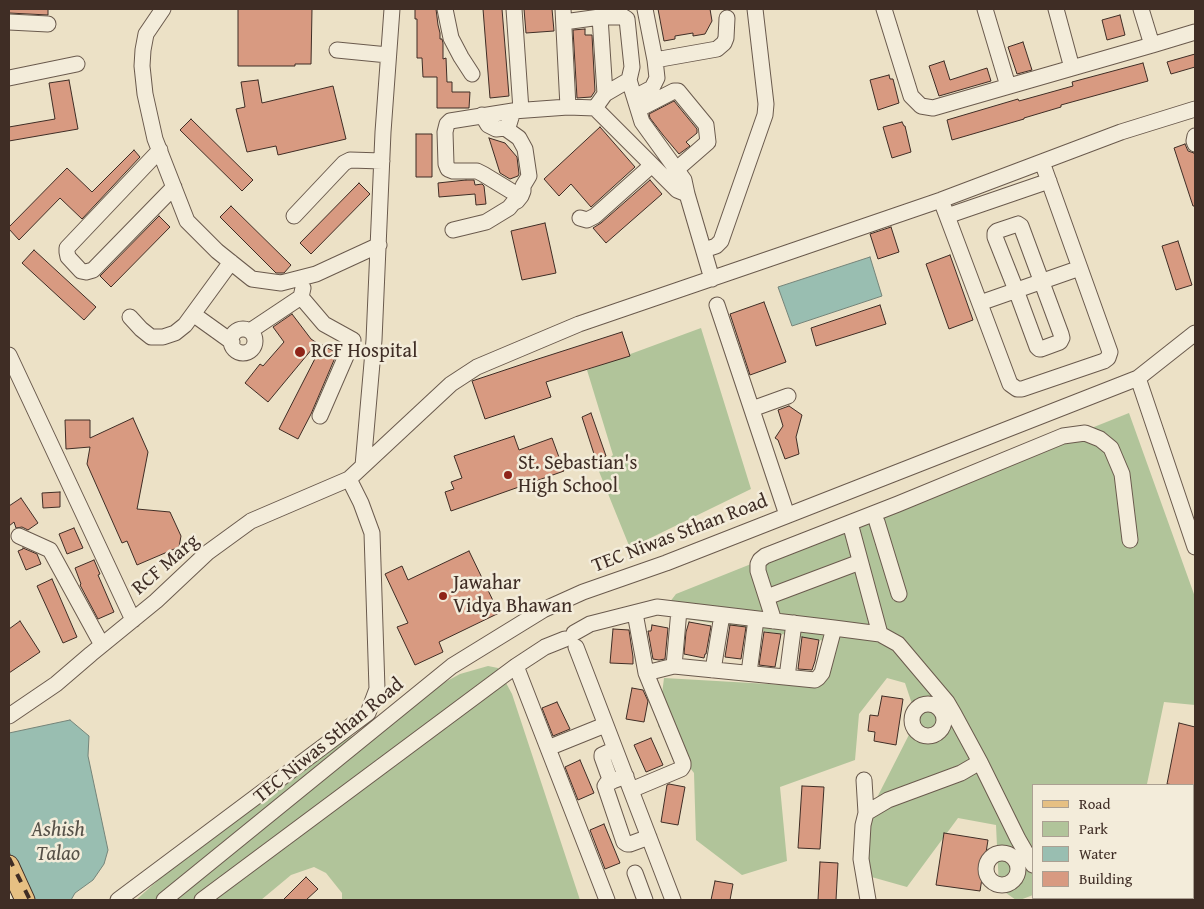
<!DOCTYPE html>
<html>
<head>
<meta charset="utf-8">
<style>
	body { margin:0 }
	#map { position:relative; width:1204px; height:909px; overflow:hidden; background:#ece1c6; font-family:"Gentium Book Plus",serif }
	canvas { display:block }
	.frame { position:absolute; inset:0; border:10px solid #3f2d25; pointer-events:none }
	.legend { position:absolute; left:1032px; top:784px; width:162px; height:115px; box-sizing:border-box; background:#f3ecda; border:1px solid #aba092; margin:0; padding:6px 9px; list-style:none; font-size:15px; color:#3f2d25 }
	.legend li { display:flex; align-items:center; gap:10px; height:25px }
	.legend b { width:25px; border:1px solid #aba092 }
</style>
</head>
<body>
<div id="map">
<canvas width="1204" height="909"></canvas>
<div class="frame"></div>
<ul class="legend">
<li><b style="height:6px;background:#e6c083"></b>Road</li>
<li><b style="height:14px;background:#b1c49a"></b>Park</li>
<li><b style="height:14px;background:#99beb1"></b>Water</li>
<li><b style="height:14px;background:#d89a81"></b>Building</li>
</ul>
</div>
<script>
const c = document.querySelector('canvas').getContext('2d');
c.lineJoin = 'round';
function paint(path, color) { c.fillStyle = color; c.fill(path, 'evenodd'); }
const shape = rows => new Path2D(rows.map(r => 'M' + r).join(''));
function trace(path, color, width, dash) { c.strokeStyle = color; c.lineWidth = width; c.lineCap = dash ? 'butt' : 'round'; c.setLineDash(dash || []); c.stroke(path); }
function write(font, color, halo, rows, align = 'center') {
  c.font = font + ' "Gentium Book Plus",serif'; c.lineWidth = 5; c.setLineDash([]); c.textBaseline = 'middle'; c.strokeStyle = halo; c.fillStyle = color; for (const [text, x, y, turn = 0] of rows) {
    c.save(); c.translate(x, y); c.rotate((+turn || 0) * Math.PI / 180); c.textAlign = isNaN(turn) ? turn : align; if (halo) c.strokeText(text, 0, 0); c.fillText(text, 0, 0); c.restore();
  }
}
paint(shape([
	[701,328,751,489,630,548,598,469,613,455,587,370],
	[1129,413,1195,597,1195,705,1164,702,1147,784,1145,785,1033,785,1033,895,1020,900,1016,900,999,888,996,825,958,818,907,887,868,876,860,831,917,719,905,683,887,678,859,714,855,760,780,787,787,861,742,875,696,840,694,773,658,726,664,678,804,686,832,642,680,618,666,607,676,594],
	[488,666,498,668,512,694,580,900,342,900,342,893,326,873,314,867,291,875,261,900,136,900,195,847,343,740,379,725,410,701,460,674]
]), '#b1c49a');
const water = shape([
	[870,257,882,296,792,326,778,287,870,257],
	[70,720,89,736,88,756,108,850,104,864,93,880,75,893,71,900,29,900,9,851,9,733,70,720]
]);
paint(water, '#99beb1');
trace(water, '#758479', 1);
const building = shape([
	[9,9,48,9,48,15,9,13,9,9],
	[238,9,312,9,311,64,295,64,295,66,238,66,238,9],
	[415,9,436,9,438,25,440,33,440,39,442,39,443,43,443,59,446,58,447,82,452,82,452,92,470,92,469,108,437,108,437,77,423,77,422,58,417,58,417,19,415,19,415,9],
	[483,9,502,9,509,96,490,98,483,9],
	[524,9,552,9,554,31,526,33,524,9],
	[658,9,710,9,712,21,705,34,693,36,693,33,675,36,675,39,664,41,658,9],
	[1120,15,1125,35,1107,40,1102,20,1120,15],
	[585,29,585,35,592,35,595,91,591,97,577,98,573,30,585,29],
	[1023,42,1032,70,1017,74,1008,47,1023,42],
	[1195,54,1195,67,1171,74,1167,62,1195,54],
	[944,61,950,80,987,68,991,81,939,96,929,66,944,61],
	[1143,63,1148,81,1061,105,1061,107,1024,118,1024,119,952,140,947,120,1018,99,1019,101,1073,86,1072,82,1143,63],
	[889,75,890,79,893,79,899,103,878,110,870,80,889,75],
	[69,80,78,129,9,141,9,127,55,119,49,83,69,80],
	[258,80,262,103,333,86,346,139,278,155,276,146,247,152,236,109,245,107,241,82,258,80],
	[674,101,697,129,697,133,686,142,690,146,679,154,663,135,650,118,649,114,674,101],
	[191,119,253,180,242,191,180,130,191,119],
	[902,122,904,126,905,126,911,152,892,158,883,127,902,122],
	[600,127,635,167,591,207,571,184,559,196,544,179,600,127],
	[416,134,432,134,432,177,416,177,416,134],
	[489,138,505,143,517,157,519,174,518,176,510,179,500,173,489,138],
	[1185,144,1188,151,1194,153,1195,156,1195,206,1193,206,1174,148,1185,144],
	[134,150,140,157,82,219,60,198,19,240,9,229,9,227,67,168,92,192,134,150],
	[466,180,474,180,475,185,482,184,484,186,486,204,476,205,475,194,439,197,438,183,466,180],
	[650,180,662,194,606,243,593,228,601,223,650,180],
	[359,183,370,194,311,254,300,243,359,183],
	[231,206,291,265,284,273,276,273,220,217,231,206],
	[159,216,170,227,111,287,100,276,159,216],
	[545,223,556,273,522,280,511,231,545,223],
	[891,227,899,252,878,259,870,234,891,227],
	[1178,241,1192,285,1176,290,1162,246,1178,241],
	[34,250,96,307,84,320,22,263,34,250],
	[950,255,973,320,949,329,926,264,950,255],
	[764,302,786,362,750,375,730,314,764,302],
	[880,305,886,324,816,346,811,328,880,305],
	[292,314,311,339,317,343,268,402,245,383,260,364,263,366,284,342,273,327,292,314],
	[622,332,630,356,546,382,551,397,485,419,472,381,538,359,622,332],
	[322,345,337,353,311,414,298,439,279,429,322,345],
	[789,406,802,415,796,437,799,454,785,459,778,440,775,438,783,426,778,410,789,406],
	[591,413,606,456,596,460,582,417,591,413],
	[133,418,148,452,137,509,170,512,181,536,179,547,137,565,127,541,122,543,87,464,90,447,66,449,65,420,90,420,90,438,133,418],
	[514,436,519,450,552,438,564,471,451,511,445,492,454,489,451,482,462,478,454,456,514,436],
	[60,492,60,507,43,508,42,493,60,492],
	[21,498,38,523,28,530,22,527,16,528,14,522,9,526,9,506,21,498],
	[74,528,83,548,67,554,59,534,74,528],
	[23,548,37,554,41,564,26,570,18,551,23,549,23,548],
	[469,551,499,613,439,642,443,652,415,665,397,627,408,623,385,574,402,566,408,580,469,551],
	[94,560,100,574,98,575,114,612,98,619,80,585,81,584,75,568,94,560],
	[52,579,77,637,63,643,37,586,52,579],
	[20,621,40,652,9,673,9,629,20,621],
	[689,622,711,626,706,654,705,654,704,658,684,654,686,632,689,622],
	[652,625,668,628,665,659,659,660,653,659,648,631,651,631,652,625],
	[730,625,746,627,741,659,725,657,730,625],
	[613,629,629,630,633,657,633,664,610,663,613,629],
	[764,632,781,634,775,667,759,665,764,632],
	[802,637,819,640,815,661,812,670,798,669,802,637],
	[632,688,643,690,648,701,644,722,626,719,632,688],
	[882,696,903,699,896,745,874,741,875,732,868,731,870,715,878,716,882,696],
	[557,702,570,729,553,736,542,708,557,702],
	[1179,723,1195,727,1195,785,1174,785,1167,784,1179,723],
	[651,738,663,765,646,772,634,745,651,738],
	[580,760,594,793,578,800,565,767,580,760],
	[669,784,685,787,678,825,661,822,667,785,669,784],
	[802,786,824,787,820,849,798,848,802,786],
	[604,824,620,863,605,869,590,830,604,824],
	[944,833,988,840,980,891,936,885,944,833],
	[820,862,838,863,836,900,818,900,820,862],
	[306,877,318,889,306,900,283,900,306,877],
	[715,881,733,884,730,900,711,900,715,881]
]);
paint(building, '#d89a81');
trace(building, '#3f2d25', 1);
const minor = shape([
	[163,9,146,34,143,50,142,66,145,94,155,139,187,221,217,251,252,279,281,283,316,274,379,245],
	[445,9,451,38,461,57,472,74],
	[514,9,521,110],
	[563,9,568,107],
	[645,9,655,60],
	[884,9,911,96,921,106,933,108,1152,45,1141,9],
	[985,9,1008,86],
	[1056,9,1072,68],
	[600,17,624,17,627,19,632,67,629,80],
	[9,22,48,24],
	[564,22,600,17,605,94],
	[1152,45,1195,32],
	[337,50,388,55],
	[9,78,77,64],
	[635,97,652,88,657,78,655,60,717,49,724,43,726,38,727,18],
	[595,108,677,190,687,194],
	[638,108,645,106,674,91,678,91,706,125,708,142,677,169],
	[482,115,488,125,496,129,505,128],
	[1195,136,1194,141,1195,144],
	[160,150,67,248,67,252,68,257,81,271,86,272,93,270,174,187],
	[511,191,483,174,477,171,453,171,448,169,446,164,445,132,447,124,450,121,513,111,568,107,595,108,605,94,629,80,642,122,684,180,687,194,712,279],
	[941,200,1010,384,1017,389,1022,389,1104,361,1108,358,1110,352,1042,162],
	[294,216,344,163,350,160,382,161],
	[947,216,1049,181],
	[580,218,587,220,595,216,652,165],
	[1018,224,1021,226,1061,334,1062,338,1060,342,1041,349,1039,349,1037,347,1016,290,995,237,995,233,997,231,1018,224],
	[453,230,486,222,509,208,513,203,517,201,521,196,523,191,523,186,529,176,525,149,519,138,505,128,509,124,513,111],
	[710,248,716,246,721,241,765,115,766,104,755,9],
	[301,297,324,324,353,340,320,416],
	[980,303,1080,268],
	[717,305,787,515],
	[193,314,232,342],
	[130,317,141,329,151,337,163,337,175,333,185,325,231,262],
	'231 341a12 12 0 1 1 24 0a12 12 0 1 1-24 0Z',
	[250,331,301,297,303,288],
	[1195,333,1138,378,1195,547],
	[9,355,133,620],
	[752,409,788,396],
	[363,466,374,340,383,132,392,9],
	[877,522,899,594],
	[850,523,880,634],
	[19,536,50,550,102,645],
	[767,597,860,562],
	[635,613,646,673],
	[774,621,758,571,758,564,760,560,765,556,898,504,1063,436,1085,433,1100,439,1111,448,1122,474,1130,540],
	[574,633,590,624,657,607,834,628,880,634,898,644,947,702,954,714,980,762,1018,839,1033,865],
	[576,647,673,900],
	[516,666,607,900],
	[674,666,679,610],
	[713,670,722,615],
	[749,673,756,619],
	[787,677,794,623],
	'912 720a16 16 0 1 1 32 0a16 16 0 1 1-32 0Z',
	[9,716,56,684,91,654,156,601,207,553,251,521,349,479,451,384,477,367,579,324,941,200,1121,132,1195,109],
	[548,748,605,725],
	[626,776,607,783,605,786,606,789,624,842,627,844,630,844,649,837],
	[864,780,866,813],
	[611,782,602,757,602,755,615,749],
	[631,790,681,769,683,766,683,763,646,673,674,666,815,680,818,678,822,673,834,628],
	'986 869a16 16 0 1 1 32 0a16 16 0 1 1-32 0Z',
	[635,873,645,900],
	[1053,898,1054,900],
	[1097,898,1099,900],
	[118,900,368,713,377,689,372,533,361,503,349,479],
	[164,900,452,666,543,610,583,592,666,563,1138,378],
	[202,900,516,666,545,647,565,639],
	[868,900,861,859,863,825,866,813,888,800,961,773,980,762],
	[1146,900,1150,898]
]);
const major = shape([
	[9,865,25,900]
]);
trace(minor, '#6a5a4d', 17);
trace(major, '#3f2d25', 21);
trace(minor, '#f3ecda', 15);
trace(major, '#e6c083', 19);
trace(shape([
	[9,858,30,900]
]), '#3f2d25', 4, [9, 9]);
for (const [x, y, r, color] of [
	[300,352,6,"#8f2418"],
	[508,475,5,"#8f2418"],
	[443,596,5,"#8f2418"]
]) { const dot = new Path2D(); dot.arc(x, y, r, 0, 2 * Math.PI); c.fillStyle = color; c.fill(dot); trace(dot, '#f3ecda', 2); }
write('20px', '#3f2d25', '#f3ecda', [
	["RCF Hospital",311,352],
	["St. Sebastian's",518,464],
	["High School",518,487],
	["Jawahar",453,584],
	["Vidya Bhawan",453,607]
], 'left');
write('20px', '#3f2d25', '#f3ecda', [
	["TEC Niwas Sthan Road",680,534,-21],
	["RCF Marg",166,565,-41],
	["TEC Niwas Sthan Road",329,741,-39]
]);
write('italic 21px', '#565148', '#f3ecda', [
	["Ashish",58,831],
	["Talao",58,855]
]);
</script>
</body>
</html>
